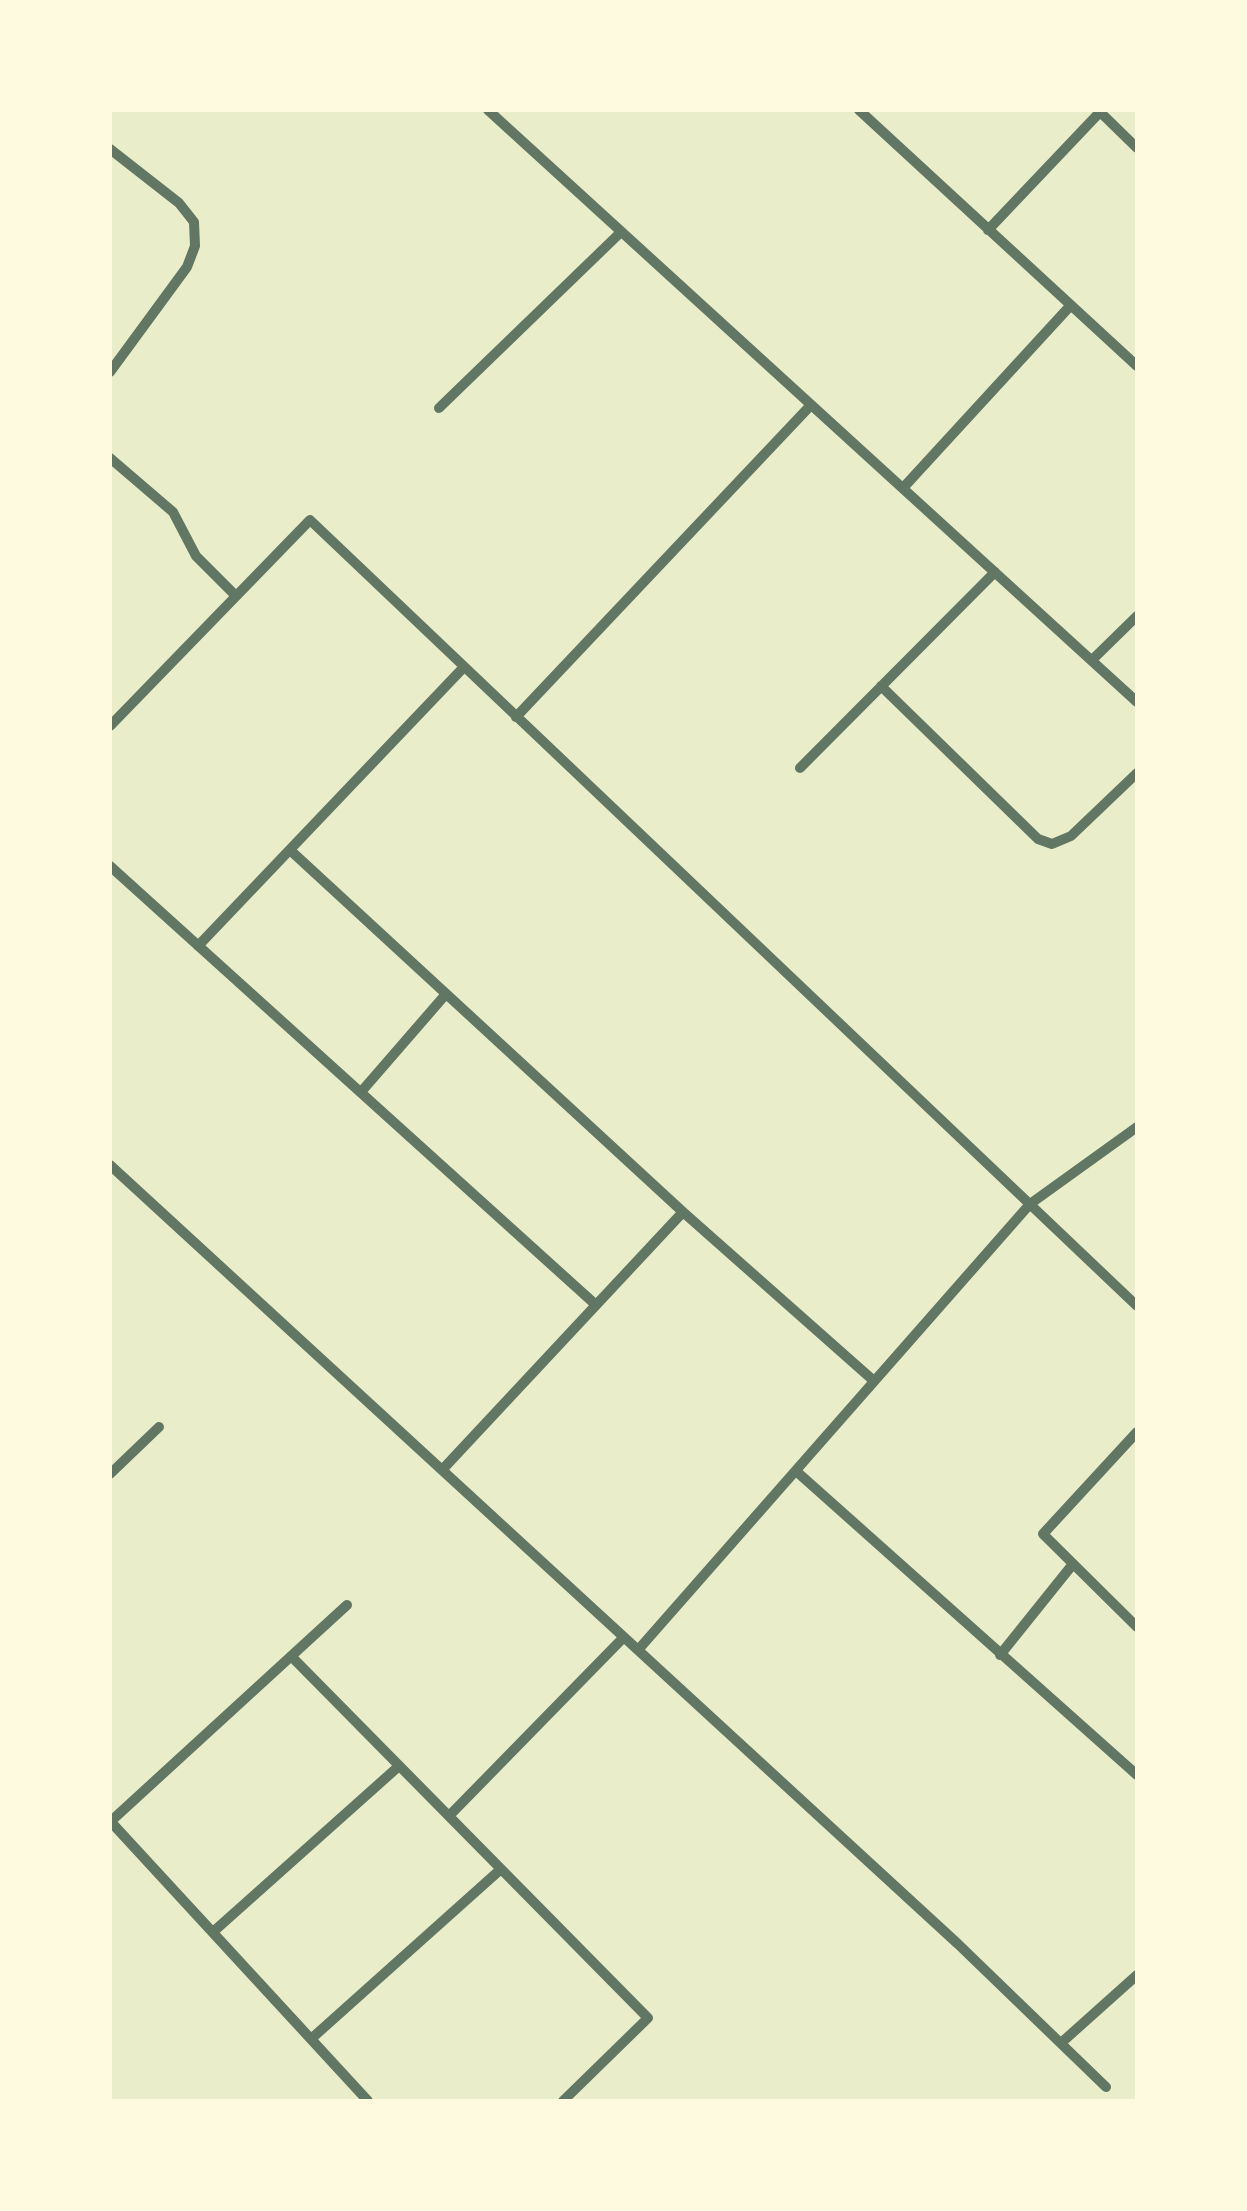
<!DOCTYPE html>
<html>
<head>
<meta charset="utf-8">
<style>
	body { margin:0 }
	#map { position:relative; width:1247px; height:2211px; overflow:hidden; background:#e9edc9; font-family:"Roboto Condensed",sans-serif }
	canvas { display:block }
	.frame { position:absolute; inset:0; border:112px solid #fefae0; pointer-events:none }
</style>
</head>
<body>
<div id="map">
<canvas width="1247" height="2211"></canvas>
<div class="frame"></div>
</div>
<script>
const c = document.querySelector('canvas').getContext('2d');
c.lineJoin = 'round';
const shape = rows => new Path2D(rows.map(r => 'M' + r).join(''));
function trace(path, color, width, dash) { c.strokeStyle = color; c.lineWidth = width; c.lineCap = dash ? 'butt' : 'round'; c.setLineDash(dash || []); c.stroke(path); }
trace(shape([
	[488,110,1137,702],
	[859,110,1137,366],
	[1098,110,1137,148],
	[110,149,179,203,194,222,195,246,187,267,110,372],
	[988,230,1100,112],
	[439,408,621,232],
	[110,458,173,512,196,556,236,596],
	[903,488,1071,305],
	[1092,660,1137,616],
	[881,686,1038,839,1052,844,1071,836,1137,773],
	[516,717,811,405],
	[110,726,310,520,1137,1306],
	[800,768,995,572],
	[290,850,683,1212],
	[110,866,596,1305],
	[198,946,464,667],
	[361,1092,446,994],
	[110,1165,958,1944,1106,2087],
	[1137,1432,1043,1534,1137,1627],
	[442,1470,683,1212,874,1381],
	[796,1471,1137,1775],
	[110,1474,159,1427],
	[638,1650,1030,1204,1137,1127],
	[1000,1655,1073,1564],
	[291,1656,648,2018,563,2101],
	[449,1816,624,1637],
	[110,1822,347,1605],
	[111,1822,368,2101],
	[213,1932,399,1766],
	[311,2039,501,1869],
	[1061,2043,1137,1975]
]), '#617663', 10);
</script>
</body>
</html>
